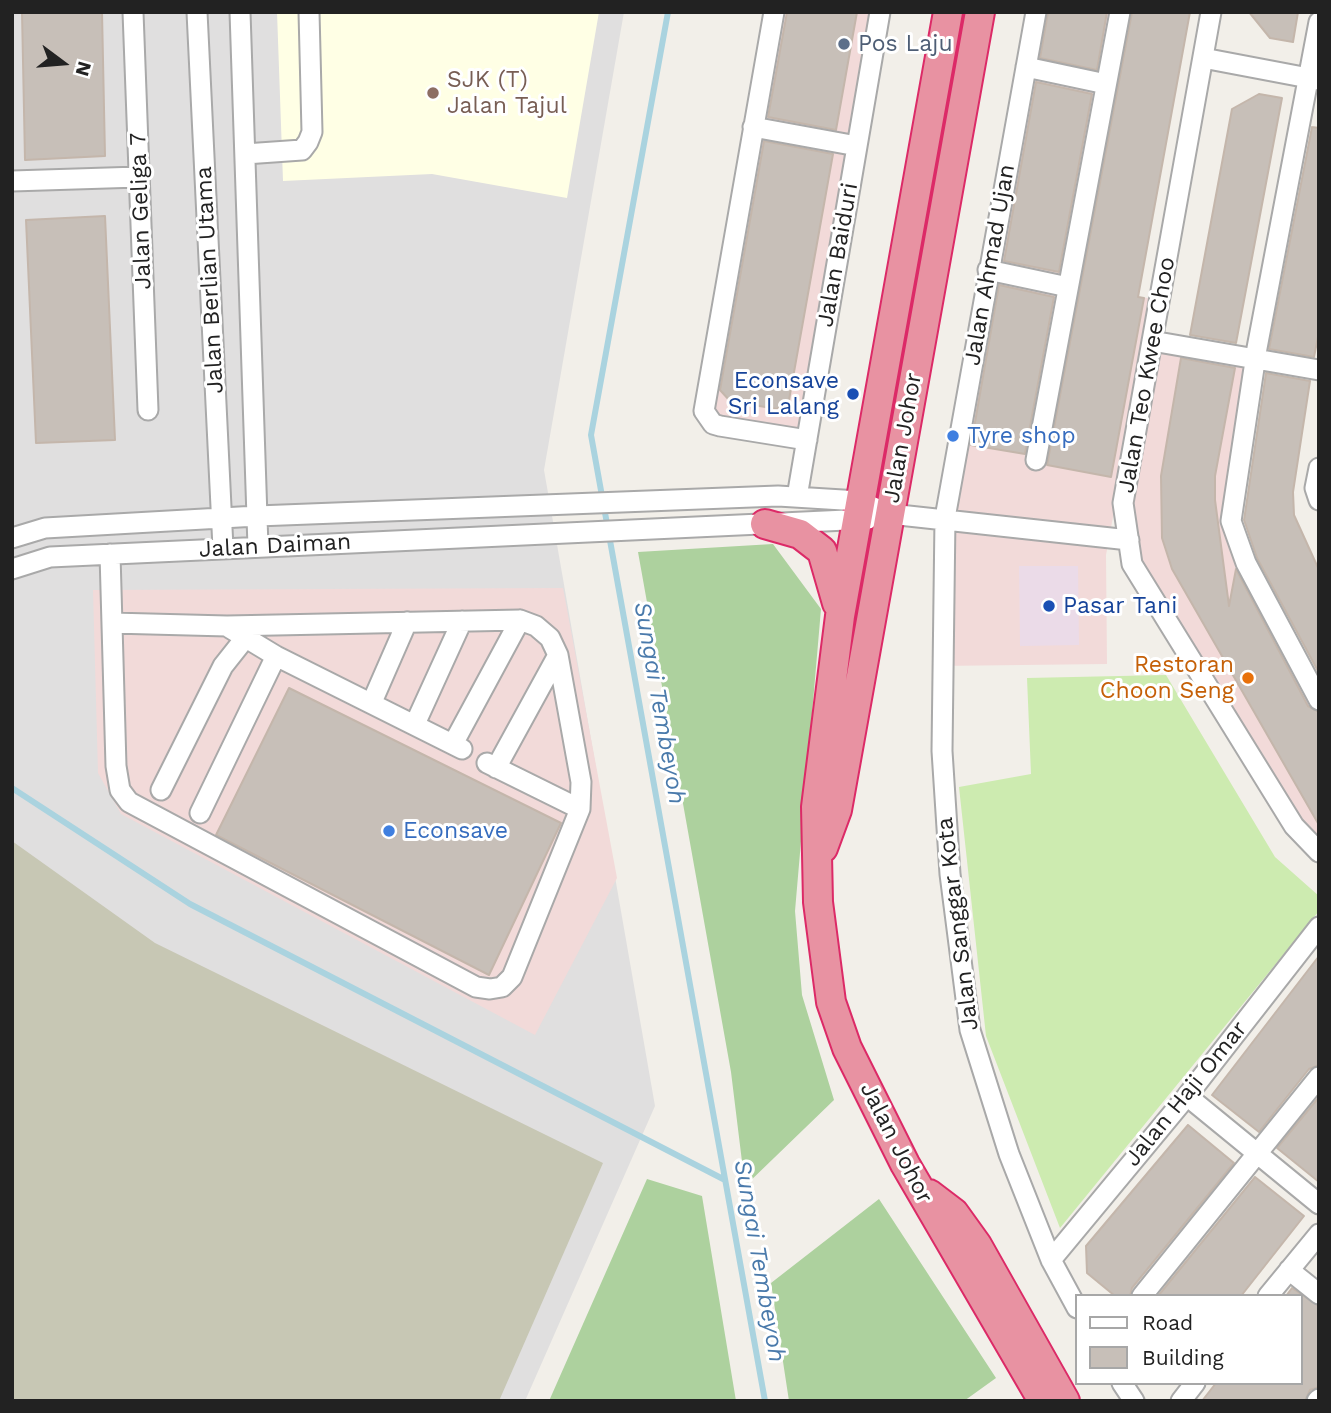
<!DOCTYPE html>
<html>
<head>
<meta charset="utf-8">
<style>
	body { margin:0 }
	#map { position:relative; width:1331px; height:1413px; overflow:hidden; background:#f2efe9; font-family:"Work Sans",sans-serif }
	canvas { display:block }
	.frame { position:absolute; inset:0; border:14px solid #222; pointer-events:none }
	.legend { position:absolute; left:1075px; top:1294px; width:228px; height:91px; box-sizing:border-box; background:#fff; border:2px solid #a7a7a7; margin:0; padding:9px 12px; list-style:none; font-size:21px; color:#222 }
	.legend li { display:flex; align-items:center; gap:14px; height:35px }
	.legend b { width:35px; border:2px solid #a7a7a7 }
	.north { position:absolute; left:28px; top:28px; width:70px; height:70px; -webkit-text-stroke:5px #fff; paint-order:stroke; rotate:106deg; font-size:19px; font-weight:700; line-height:28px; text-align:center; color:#222 }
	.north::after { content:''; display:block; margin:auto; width:24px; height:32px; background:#222; clip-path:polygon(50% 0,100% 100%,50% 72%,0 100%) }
</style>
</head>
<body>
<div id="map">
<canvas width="1331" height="1413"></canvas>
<div class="frame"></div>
<ul class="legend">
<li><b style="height:9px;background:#fff"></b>Road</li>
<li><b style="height:19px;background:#c7bfb8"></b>Building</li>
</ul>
<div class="north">N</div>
</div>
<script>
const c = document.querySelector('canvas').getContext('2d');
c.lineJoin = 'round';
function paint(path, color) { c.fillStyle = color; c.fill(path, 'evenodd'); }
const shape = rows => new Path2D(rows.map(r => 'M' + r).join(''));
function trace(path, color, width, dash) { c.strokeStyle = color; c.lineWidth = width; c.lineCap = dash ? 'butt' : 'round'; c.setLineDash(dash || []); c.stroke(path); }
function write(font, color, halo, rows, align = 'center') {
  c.font = font + ' "Work Sans",sans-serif'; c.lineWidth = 6; c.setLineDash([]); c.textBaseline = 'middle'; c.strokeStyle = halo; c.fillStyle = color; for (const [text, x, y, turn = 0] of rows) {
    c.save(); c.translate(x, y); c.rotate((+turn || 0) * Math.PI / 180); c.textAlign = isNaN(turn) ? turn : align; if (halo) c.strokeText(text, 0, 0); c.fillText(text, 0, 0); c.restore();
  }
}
paint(shape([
	[12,12,624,12,544,470,655,1106,525,1401,12,1401]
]), '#e0dfdf');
paint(shape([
	[770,12,887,12,812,446,711,428],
	[1030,12,1124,12,1074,285,1153,299,1106,555,1107,664,937,666,938,524],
	[1160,338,1251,354,1226,521,1319,700,1319,842,1298,821,1138,560,1131,503],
	[563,588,617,878,535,1035,121,814,98,773,93,590]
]), '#f2dad9');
paint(shape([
	[1019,566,1078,566,1079,645,1020,646]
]), '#ebdbe8');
paint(shape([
	[277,12,599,12,567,198,432,174,283,181]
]), '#ffffe5');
paint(shape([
	[12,841,155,943,603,1163,499,1401,12,1401]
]), '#c7c7b4');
paint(shape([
	[1166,675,1275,857,1319,896,1319,911,1060,1228,986,1036,959,787,1031,774,1027,678]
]), '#cdebb0');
paint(shape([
	[773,544,821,609,795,911,802,995,834,1100,745,1186,731,1072,638,552],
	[647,1179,702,1196,736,1401,549,1401],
	[879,1199,996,1378,964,1401,789,1401,771,1283]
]), '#add19e');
trace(shape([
	[668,12,591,435,765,1401],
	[12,788,190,904,725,1180]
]), '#aad3df', 6);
const building = shape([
	[22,12,102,12,105,156,25,160,22,12],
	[787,12,857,12,836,130,768,117,787,12],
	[1048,12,1107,12,1097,70,1040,58,1048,12],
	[1132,12,1190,12,1138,297,1144,298,1111,477,1047,465,1132,12],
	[1249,12,1298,12,1293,42,1270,38,1249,12],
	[1036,82,1092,94,1059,272,1004,261,1036,82],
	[1259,94,1282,98,1236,343,1190,335,1232,109,1259,94],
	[1312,127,1319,128,1319,332,1314,357,1269,349,1312,127],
	[764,141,833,154,789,400,777,409,730,401,720,390,764,141],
	[105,216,115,440,36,443,26,220,105,216],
	[999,285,1054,297,1025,454,971,445,999,285],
	[1181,358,1235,368,1215,476,1215,500,1229,606,1236,569,1308,706,1319,712,1319,825,1172,569,1162,538,1161,476,1181,358],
	[1266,373,1310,381,1293,492,1294,515,1319,570,1319,673,1257,558,1244,520,1266,373],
	[289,688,561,823,489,975,216,835,289,688],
	[1319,956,1319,1065,1309,1069,1259,1132,1212,1095,1319,956],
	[1319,1097,1319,1182,1277,1148,1319,1097],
	[1188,1125,1234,1163,1132,1288,1130,1296,1115,1296,1087,1273,1086,1246,1188,1125],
	[1255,1177,1304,1216,1241,1296,1158,1296,1255,1177],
	[1292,1288,1319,1306,1319,1387,1310,1390,1305,1401,1202,1401,1216,1383,1301,1383,1301,1296,1286,1296,1292,1288]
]);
paint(building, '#c7bfb8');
trace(building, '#c4b6ab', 2);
const minor = shape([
	[133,12,148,410],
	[197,12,223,548],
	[240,12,258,547],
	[774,12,704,411,713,424,720,426,807,440],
	[1036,12,945,518,942,751,950,874,970,1030,1009,1154,1051,1260,1077,1308],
	[1211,12,1123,503,1132,564,1294,826,1319,852],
	[1319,22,1257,348,1231,521,1246,563,1319,700],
	[1203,58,1319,80],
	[1026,67,1106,84],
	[753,127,857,146],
	[245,154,302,150,308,142,312,132,309,12],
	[12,181,139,177],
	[988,270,1068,287],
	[1152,341,1319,370],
	[1036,460,1120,12],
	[1319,468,1315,488,1319,500],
	[797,497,880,12],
	[12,538,45,528,257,516,778,496,859,501,890,514,1129,540],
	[110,554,116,766,120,790,129,802,476,987,490,989,502,987,512,977,580,809,581,782,558,655,550,638,536,626,520,620,227,626,112,623],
	[12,569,50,557,868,519],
	[228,627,276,656,462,749],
	[372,702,407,622],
	[415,724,462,621],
	[453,744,520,620],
	[487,763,580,809],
	[496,768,558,655],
	[161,790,223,666,246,637],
	[200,813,276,656],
	[1187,1096,1319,1204],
	[1051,1260,1187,1096,1319,927],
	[1289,1270,1319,1294],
	[1142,1296,1319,1077],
	[1268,1296,1319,1234],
	[1122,1383,1134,1401],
	[1181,1401,1195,1383],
	[1317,1401,1319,1399]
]);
const highway = shape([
	[948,12,840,616,816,807,818,902,831,1002,847,1048,905,1164,1043,1401],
	[765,524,800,534,822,551,837,603],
	[823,848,837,810,980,12],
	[929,1194,954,1213,977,1245,1065,1401]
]);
trace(minor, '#a9a9a9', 23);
trace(highway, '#dc2a67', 32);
trace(minor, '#fff', 19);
trace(highway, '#e892a2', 28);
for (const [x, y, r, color] of [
	[844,44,7,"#5c6f8a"],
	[433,93,7,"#8d6e63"],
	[853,394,7,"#1a4fb4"],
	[953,436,7,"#3f7fe0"],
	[1049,606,7,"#1a4fb4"],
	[1248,678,7,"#e8710a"],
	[389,831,7,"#3f7fe0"]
]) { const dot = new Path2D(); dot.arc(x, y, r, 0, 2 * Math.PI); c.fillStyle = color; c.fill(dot); trace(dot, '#fff', 2.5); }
write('23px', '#4e5e75', '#fff', [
	["Pos Laju",858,44]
], 'left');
write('23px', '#785e54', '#fff', [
	["SJK (T)",447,80],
	["Jalan Tajul",447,106]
], 'left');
write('23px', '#222', '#fff', [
	["Jalan Geliga 7",141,211,-92],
	["Jalan Baiduri",838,255,-80],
	["Jalan Ahmad Ujan",990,265,-80],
	["Jalan Berlian Utama",210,280,-93],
	["Jalan Teo Kwee Choo",1147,375,-80],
	["Jalan Johor",903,438,-80],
	["Jalan Daiman",275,546,-3],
	["Jalan Sanggar Kota",958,924,-97],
	["Jalan Haji Omar",1186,1094,-51],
	["Jalan Johor",896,1143,63]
]);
write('23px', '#164399', '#fff', [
	["Econsave",839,381],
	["Sri Lalang",839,407],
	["Pasar Tani",1063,606,"left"]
], 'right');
write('23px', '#366cbe', '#fff', [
	["Tyre shop",967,436],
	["Econsave",403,831]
], 'left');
write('23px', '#c56008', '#fff', [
	["Restoran",1234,665],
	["Choon Seng",1234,691]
], 'right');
write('italic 24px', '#4a7aab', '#fff', [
	["Sungai Tembeyoh",659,703,80],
	["Sungai Tembeyoh",759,1261,80]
]);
</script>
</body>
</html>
